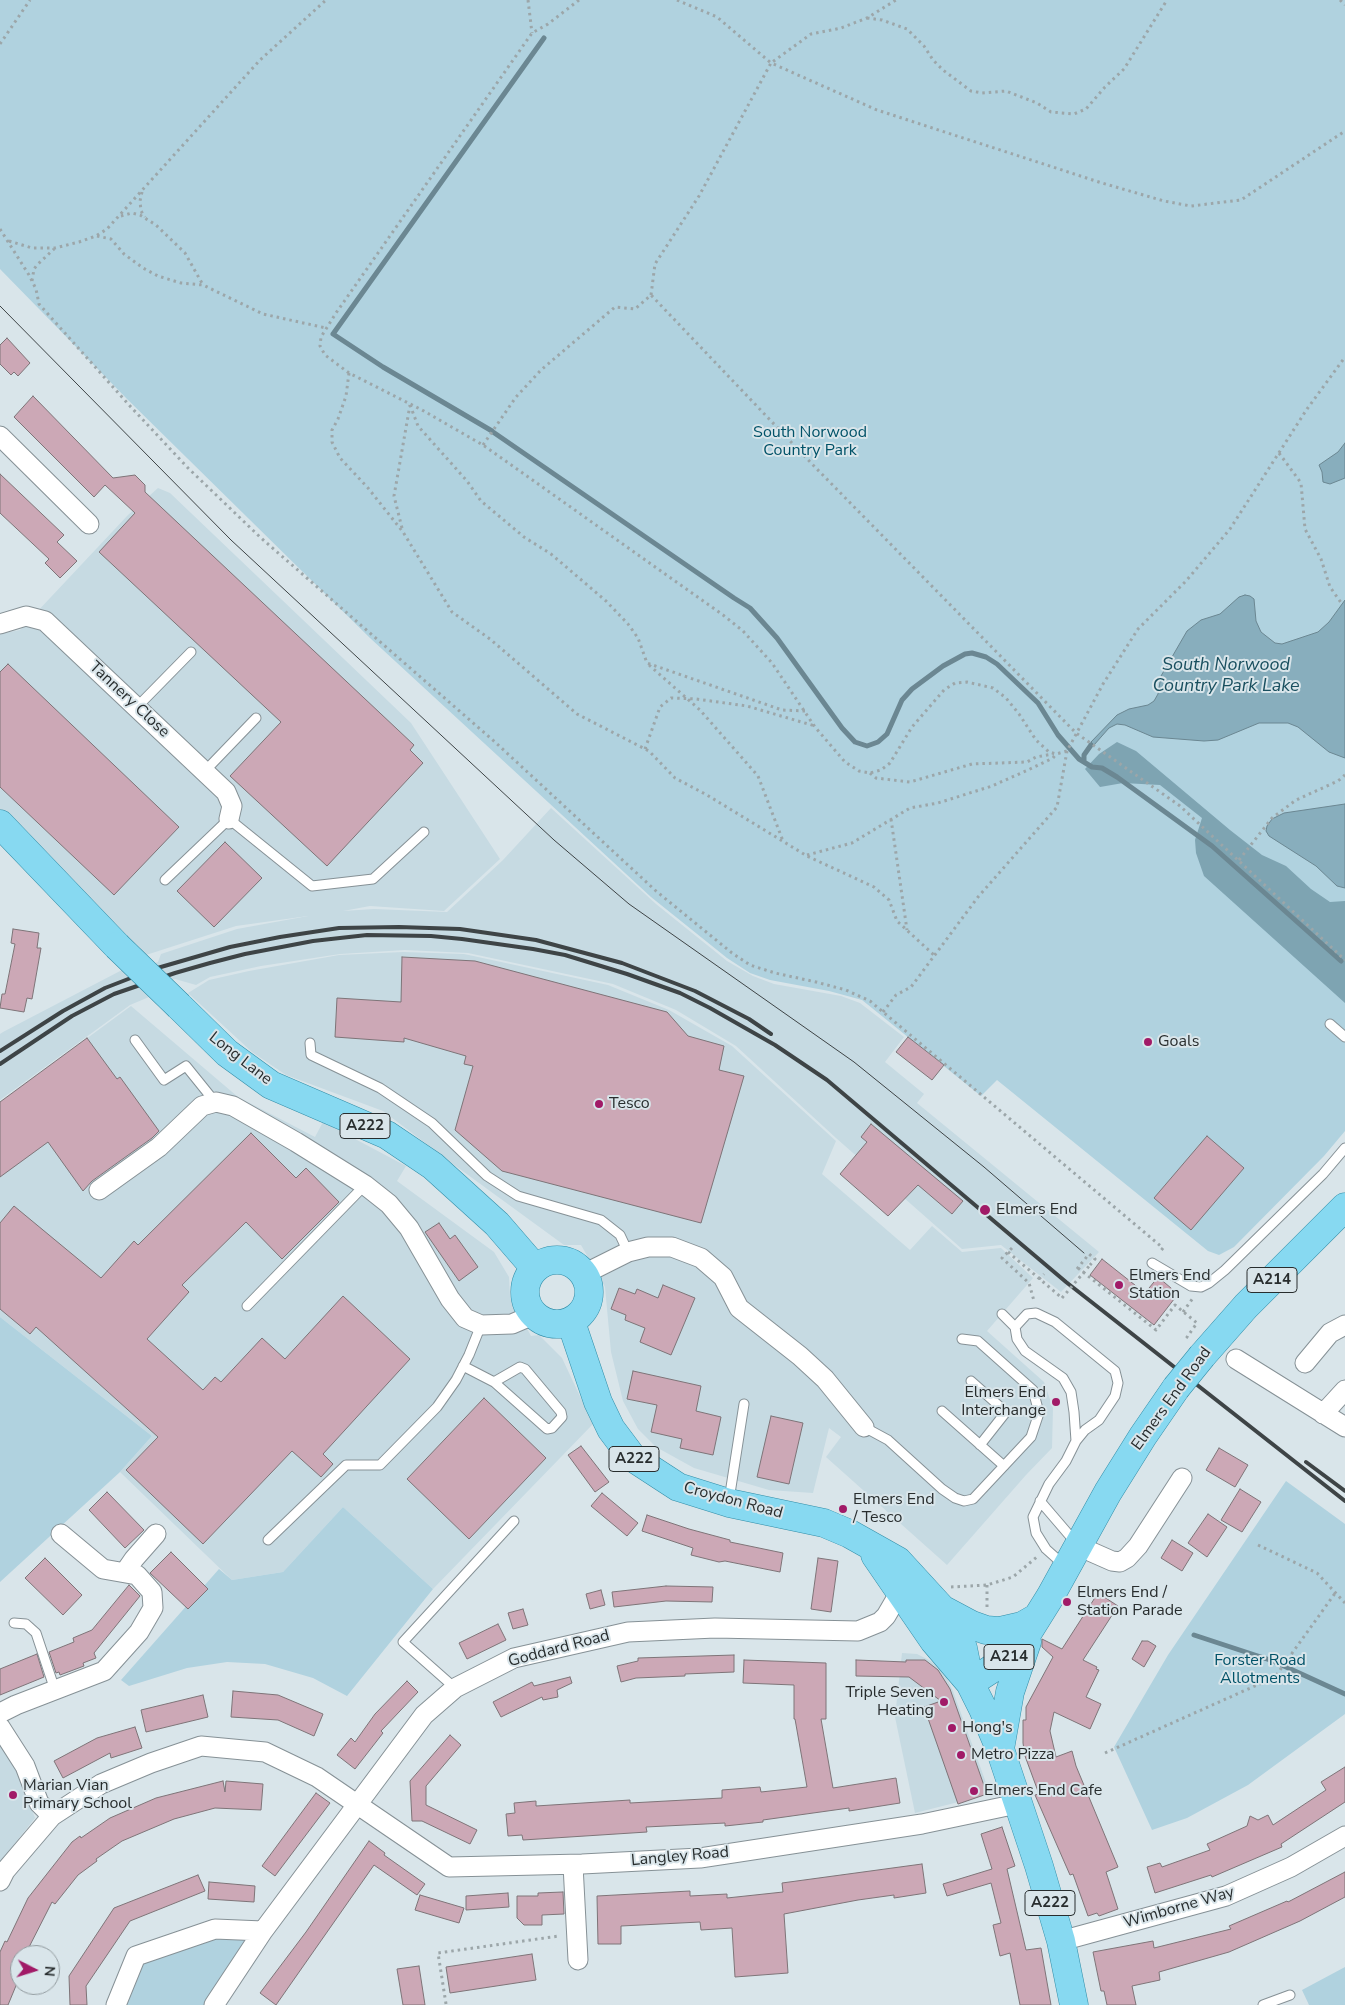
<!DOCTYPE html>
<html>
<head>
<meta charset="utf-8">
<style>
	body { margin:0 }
	#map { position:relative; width:1345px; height:2005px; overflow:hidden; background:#d9e5ea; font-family:"Nunito Sans",sans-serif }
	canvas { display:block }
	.north { position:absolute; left:10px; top:1945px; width:50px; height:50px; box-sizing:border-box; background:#d9e5ea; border:1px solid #929b9f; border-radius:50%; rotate:95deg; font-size:14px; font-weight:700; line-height:20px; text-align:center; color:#282d2e }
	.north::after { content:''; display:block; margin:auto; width:18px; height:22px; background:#a11a67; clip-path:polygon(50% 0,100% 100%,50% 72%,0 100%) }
</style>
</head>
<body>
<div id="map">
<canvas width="1345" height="2005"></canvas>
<div class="north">N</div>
</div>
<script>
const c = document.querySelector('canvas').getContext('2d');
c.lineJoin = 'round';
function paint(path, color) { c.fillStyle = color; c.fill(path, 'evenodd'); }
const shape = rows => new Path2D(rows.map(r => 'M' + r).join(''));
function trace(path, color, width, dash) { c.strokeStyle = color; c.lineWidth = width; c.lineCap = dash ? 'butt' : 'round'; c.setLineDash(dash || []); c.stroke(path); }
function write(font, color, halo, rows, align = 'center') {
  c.font = font + ' "Nunito Sans",sans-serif'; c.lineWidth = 4; c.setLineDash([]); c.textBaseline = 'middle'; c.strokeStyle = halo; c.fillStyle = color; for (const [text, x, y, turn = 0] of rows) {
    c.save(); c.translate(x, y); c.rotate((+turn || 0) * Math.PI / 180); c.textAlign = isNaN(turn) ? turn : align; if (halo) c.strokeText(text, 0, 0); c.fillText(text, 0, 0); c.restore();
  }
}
paint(shape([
	[158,488,170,493,411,723,500,859,444,911,370,906,343,911,374,909,447,912,503,860,551,808,656,904,727,961,753,976,774,984,841,996,860,1003,904,1037,885,1062,924,1094,917,1103,1099,1252,1061,1292,1001,1245,962,1249,836,1138,736,1046,676,1010,613,984,468,953,405,950,340,954,261,966,210,977,196,985,175,979,144,991,149,997,130,1005,0,1100,0,1034,3,1032,122,970,126,974,158,962,161,954,237,929,308,916,236,926,146,955,0,810,0,634,20,630,128,515],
	[403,952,464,954,608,985,669,1010,732,1046,836,1141,822,1174,910,1250,932,1226,962,1252,1001,1248,1033,1278,987,1331,1044,1382,1053,1408,1052,1448,1026,1475,947,1565,826,1457,841,1437,829,1428,813,1493,769,1490,694,1468,656,1447,638,1429,623,1401,611,1352,605,1287,581,1245,564,1245,453,1164,383,1111,286,1075,252,1052,188,993,209,980,249,971,339,955],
	[131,1006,238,1097,315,1137,323,1122,406,1166,397,1181,494,1252,509,1277,510,1297,531,1336,539,1335,562,1358,593,1424,433,1589,343,1507,283,1572,232,1580,120,1472,152,1436,0,1317,0,1102],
	[902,1653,917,1654,931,1661,944,1672,953,1691,990,1794,915,1813,895,1717],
	[0,1743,18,1771,35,1818,0,1862]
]), '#c6dae2');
paint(shape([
	[0,0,1345,0,1345,1131,1324,1156,1234,1247,1219,1255,1208,1251,997,1080,981,1096,862,1000,829,991,770,980,750,973,727,958,651,897,370,638,127,399,0,269],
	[0,1317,152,1436,120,1472,0,1582],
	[1286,1481,1345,1524,1345,1714,1248,1785,1187,1818,1152,1830,1114,1747,1168,1655],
	[343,1507,433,1589,347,1696,313,1678,265,1664,227,1662,187,1668,129,1686,121,1680,219,1569,232,1580,283,1572],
	[215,1929,263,1931,214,2005,116,2005,136,1956],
	[1345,1967,1345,2005,1309,2005,1302,1990]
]), '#b0d2df');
paint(shape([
	[1117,742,1136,751,1230,830,1262,855,1286,866,1311,889,1330,902,1345,901,1345,1003,1204,876,1196,853,1195,840,1202,818,1160,785,1123,783,1100,787,1085,769,1099,754]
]), '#7ea4b2');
const water = shape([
	[1345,443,1345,478,1330,484,1323,482,1322,472,1319,465,1338,452,1345,443],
	[1245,595,1250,596,1254,599,1256,621,1261,632,1275,643,1282,644,1318,632,1329,622,1345,600,1345,758,1329,752,1298,727,1288,723,1259,723,1218,740,1204,741,1153,737,1125,725,1117,724,1109,728,1094,745,1091,742,1117,715,1129,709,1148,705,1154,701,1158,694,1161,676,1187,631,1201,620,1220,614,1239,597,1245,595],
	[1345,804,1345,888,1337,886,1316,866,1269,836,1266,831,1267,826,1272,819,1284,813,1345,804]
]);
paint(water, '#88aebd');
trace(water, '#6b8792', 1);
trace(shape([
	[492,431,383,367,333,334,544,38],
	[493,432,734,598,750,608,777,638,842,728,855,742,867,746,878,742,887,734,902,700,912,689,943,666,965,654,972,653,986,657,997,664,1038,703,1058,735,1079,759,1092,767,1102,768,1117,777,1212,846,1341,961],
	[1084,762,1084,755,1091,745],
	[1194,1635,1273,1661,1345,1694]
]), '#6b8792', 5);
const building = shape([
	[7,338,30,363,18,376,14,372,11,375,0,364,0,345,7,338],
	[33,396,113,478,135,475,145,485,145,492,414,745,410,750,423,763,327,866,230,776,281,722,99,552,135,513,105,485,94,497,14,417,33,396],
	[0,474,64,535,57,542,77,561,60,578,45,563,49,559,0,513,0,474],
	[8,664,179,827,114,895,0,787,0,672,8,664],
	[225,842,262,878,214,927,177,891,225,842],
	[13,929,39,933,37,948,41,948,32,999,27,998,24,1012,0,1008,2,994,5,994,15,944,11,943,13,929],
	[402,957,475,961,667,1012,688,1036,724,1046,719,1070,744,1076,701,1223,502,1171,455,1130,473,1066,464,1064,466,1056,404,1038,404,1042,335,1037,337,998,401,1002,402,957],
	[908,1037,944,1065,932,1080,896,1052,908,1037],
	[87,1038,117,1079,120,1077,159,1131,152,1138,92,1181,83,1191,48,1142,0,1177,0,1102,87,1038],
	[871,1124,963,1201,952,1214,918,1185,888,1216,840,1174,867,1142,861,1137,871,1124],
	[251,1133,296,1178,306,1168,339,1202,282,1259,246,1222,182,1285,189,1292,147,1339,203,1390,215,1377,221,1382,262,1338,285,1359,343,1296,410,1359,323,1454,333,1464,321,1477,292,1451,203,1544,126,1470,158,1437,36,1327,30,1334,0,1309,0,1223,14,1206,101,1278,134,1241,138,1245,251,1133],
	[1207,1136,1244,1168,1191,1230,1154,1198,1207,1136],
	[439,1223,450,1239,455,1235,478,1267,459,1281,425,1232,439,1223],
	[1102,1259,1145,1293,1158,1277,1178,1294,1154,1325,1090,1275,1102,1259],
	[663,1285,695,1298,671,1355,640,1342,645,1328,625,1320,626,1315,611,1309,619,1288,635,1294,637,1289,658,1298,663,1285],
	[633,1371,701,1386,696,1411,721,1417,713,1455,680,1448,682,1439,651,1432,657,1405,627,1399,633,1371],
	[484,1398,546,1458,469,1539,407,1479,484,1398],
	[771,1416,803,1423,789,1484,757,1477,771,1416],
	[581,1446,609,1482,595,1492,568,1455,581,1446],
	[1219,1448,1248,1465,1235,1487,1206,1470,1219,1448],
	[1240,1489,1261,1502,1242,1532,1221,1520,1240,1489],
	[107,1492,144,1530,125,1548,89,1510,107,1492],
	[602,1493,638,1523,627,1536,591,1506,602,1493],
	[1208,1514,1227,1527,1207,1557,1188,1543,1208,1514],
	[647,1515,689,1529,730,1540,730,1542,783,1553,780,1572,725,1561,719,1562,691,1555,693,1548,642,1531,647,1515],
	[1172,1540,1193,1553,1182,1571,1161,1558,1172,1540],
	[171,1552,208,1589,188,1609,150,1573,171,1552],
	[45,1558,82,1595,63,1615,25,1578,45,1558],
	[818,1558,838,1561,831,1612,811,1609,818,1558],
	[129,1585,140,1596,94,1653,96,1658,83,1663,84,1666,60,1675,59,1672,56,1673,49,1652,74,1642,73,1638,92,1630,129,1585],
	[666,1586,713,1587,712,1602,666,1601,614,1607,612,1592,666,1586],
	[601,1590,605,1605,590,1609,586,1594,601,1590],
	[1098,1593,1118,1606,1083,1660,1097,1667,1096,1669,1099,1670,1086,1697,1101,1704,1090,1729,1054,1712,1050,1731,1056,1757,1072,1751,1076,1766,1118,1867,1106,1872,1118,1909,1099,1916,1097,1913,1088,1916,1073,1874,1070,1875,1035,1795,1039,1794,1025,1756,1023,1743,1023,1720,1026,1720,1026,1707,1053,1657,1042,1647,1042,1639,1062,1649,1098,1593],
	[523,1609,528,1625,513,1629,508,1613,523,1609],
	[498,1624,506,1640,467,1659,459,1643,498,1624],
	[1142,1641,1148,1641,1156,1646,1144,1667,1132,1659,1142,1641],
	[37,1654,44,1677,0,1695,0,1669,37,1654],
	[734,1655,734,1672,685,1674,685,1676,636,1678,621,1682,617,1666,638,1661,638,1658,734,1655],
	[744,1660,826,1663,826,1719,821,1719,833,1788,896,1778,900,1803,849,1811,849,1808,763,1820,763,1822,725,1826,725,1823,646,1827,647,1832,523,1840,522,1835,508,1836,506,1814,515,1813,514,1803,536,1801,536,1806,630,1800,630,1803,722,1798,722,1790,760,1787,761,1792,807,1787,795,1719,794,1719,794,1685,743,1683,744,1660],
	[856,1660,906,1662,906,1660,925,1660,938,1670,950,1689,987,1794,958,1804,924,1707,941,1701,909,1677,856,1676,856,1660],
	[570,1677,572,1683,557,1690,558,1697,543,1700,542,1697,501,1717,493,1702,532,1682,534,1686,570,1677],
	[407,1681,418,1692,381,1731,383,1733,355,1769,337,1755,351,1738,355,1742,375,1714,407,1681],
	[233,1691,278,1695,323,1714,314,1736,278,1720,231,1717,233,1691],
	[203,1695,208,1717,146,1732,141,1710,203,1695],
	[135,1727,142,1748,111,1758,110,1753,63,1778,54,1761,97,1738,135,1727],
	[450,1735,461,1745,426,1786,426,1805,477,1830,470,1844,422,1821,412,1821,410,1781,450,1735],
	[1345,1767,1345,1802,1281,1844,1282,1847,1212,1877,1211,1875,1155,1893,1147,1867,1160,1863,1162,1867,1210,1850,1207,1844,1247,1826,1250,1816,1258,1820,1268,1815,1273,1825,1326,1790,1321,1782,1345,1767],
	[223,1781,225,1792,226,1781,263,1784,261,1810,215,1808,174,1819,122,1841,96,1859,97,1861,78,1875,55,1904,52,1902,25,1955,20,1955,20,1976,8,2005,0,2005,0,1952,5,1941,7,1942,28,1898,72,1842,80,1836,81,1838,110,1818,156,1798,223,1781],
	[316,1793,330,1803,275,1876,262,1866,316,1793],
	[1002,1827,1015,1866,1007,1869,1026,1950,1041,1948,1051,2005,1020,2005,1010,1953,1000,1956,993,1925,1001,1923,991,1883,947,1896,943,1884,992,1869,981,1834,1002,1827],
	[369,1841,385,1853,384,1855,425,1884,417,1895,374,1865,276,2005,260,1993,306,1932,369,1841],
	[922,1864,926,1893,894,1898,894,1895,858,1900,784,1914,788,1973,735,1977,732,1928,701,1930,700,1922,621,1926,621,1944,598,1944,597,1896,690,1891,690,1896,727,1894,727,1898,783,1892,782,1883,922,1864],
	[1345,1872,1345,1897,1300,1921,1229,1952,1159,1972,1160,1980,1132,1986,1136,2005,1107,2005,1104,1991,1101,1991,1093,1952,1153,1941,1154,1948,1231,1929,1229,1926,1287,1901,1288,1902,1345,1872],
	[198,1875,205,1891,130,1921,86,1986,87,2005,70,2005,69,1976,114,1908,198,1875],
	[209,1882,255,1886,254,1902,208,1899,209,1882],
	[563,1892,564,1914,542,1915,542,1925,524,1925,517,1918,517,1896,538,1896,538,1893,563,1892],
	[508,1893,509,1907,466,1910,466,1896,508,1893],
	[420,1895,464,1908,459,1923,415,1910,420,1895],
	[532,1954,536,1980,450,1993,446,1967,532,1954],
	[419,1966,425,2005,403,2005,397,1969,419,1966]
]);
paint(building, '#cca8b6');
trace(building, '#7e7478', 1);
const lane = shape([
	[137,707,191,652],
	[205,771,256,718],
	[165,880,229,819,312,886,373,879,424,832],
	[1330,1024,1345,1037],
	[135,1040,164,1080,186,1066,215,1102],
	[310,1043,311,1055,380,1088,432,1123,487,1176,518,1196,601,1220,620,1235,628,1252],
	[1152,1263,1191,1286,1201,1287,1209,1283,1225,1270,1323,1174,1345,1148],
	[247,1306,365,1185],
	[1002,1314,1015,1327],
	[463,1366,494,1382,547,1429,552,1428,562,1417,561,1412,525,1369,520,1367,494,1382],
	[971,1381,1006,1412,980,1445],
	[942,1411,1004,1466],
	[864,1427,888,1440,942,1489,955,1498,964,1501,973,1499,1031,1437,1039,1413,1033,1390,978,1341,962,1339],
	[729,1500,744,1404],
	[1040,1501,1076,1543],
	[268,1540,346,1465,380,1465,437,1407,456,1380,469,1355,481,1325],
	[1065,1566,1046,1549,1036,1533,1033,1517,1049,1484,1066,1461,1076,1441,1085,1430,1099,1420,1115,1396,1118,1383,1115,1371,1055,1322,1036,1313,1027,1314,1015,1327,1017,1339,1025,1351,1063,1378,1071,1392,1074,1412,1076,1441],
	[14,1623,26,1624,36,1633,55,1690],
	[455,1688,403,1642,514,1521],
	[1263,2005,1290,1995]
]);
const street = shape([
	[0,436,89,524],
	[0,624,26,616,45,621,226,792,232,806,229,819],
	[99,1190,159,1147,202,1106,216,1102,233,1106,296,1142,365,1185,389,1204,409,1228,450,1299,465,1318,481,1325,512,1324,533,1315],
	[584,1274,628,1252,648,1247,672,1247,701,1258,723,1277,739,1308,800,1356,825,1379,864,1427],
	[1236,1359,1345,1427],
	[1305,1363,1330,1333,1345,1325],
	[1323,1414,1345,1390],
	[1078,1546,1112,1561,1120,1562,1127,1558,1138,1546,1182,1478],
	[125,1572,134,1559,156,1534],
	[0,1713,16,1705,104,1671,139,1632,153,1608,152,1592,137,1575,103,1569,61,1534],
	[0,1727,25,1766,39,1803,52,1816],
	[573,1865,578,1960],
	[0,1881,5,1871,52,1816,101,1784,151,1763,201,1746,265,1752,317,1777,449,1867,582,1864,700,1858,922,1824,1017,1804],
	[1061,1941,1226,1896,1291,1867,1345,1836],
	[116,2005,136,1956,215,1929,263,1931],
	[214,2005,263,1931,424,1715,455,1688,514,1658,628,1632,715,1628,858,1631,880,1622,886,1616,900,1592]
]);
const primary = shape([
	[0,824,117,946],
	[179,1006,227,1053,271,1085,387,1135,433,1166,497,1224,535,1268],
	'525 1292a32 32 0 1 1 64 0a32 32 0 1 1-64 0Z',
	[571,1322,598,1402,611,1429,632,1457,678,1487,729,1503,824,1523,850,1534,898,1561,942,1609,963,1648,970,1683],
	[1202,1356,1246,1306,1345,1207],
	[875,1555,934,1641,970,1683,983,1709,1000,1749,1039,1866,1061,1941,1074,2005],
	[942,1609,972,1625,986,1630,1000,1631,1022,1626,1036,1618],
	[970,1683,1007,1659,1020,1645,1050,1597,1108,1492,1143,1436,1176,1388],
	[1000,1749,1010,1692,1027,1642]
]);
trace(lane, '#869196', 11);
trace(street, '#869196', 21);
trace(primary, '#328da7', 29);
trace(shape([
	[528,0,532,33],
	[579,0,548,24,532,33,336,313,321,337,320,346,325,355,349,373,422,410,483,445,723,615,743,631,772,663,815,727,845,762,859,771,870,773,881,770,890,763,912,727,944,690,955,683,967,682,993,688,1006,698,1019,714,1036,740,1049,752,1056,754,1067,751,1103,684,1138,629,1186,581,1230,529,1307,409,1345,357],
	[677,0,717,17,771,63,811,34,841,28,867,18,896,0],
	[1340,0,1345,5],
	[867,18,882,20,907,29,924,46,933,60,943,70,971,91,982,93,1006,91,1037,103,1051,112,1074,114,1086,109,1105,87,1124,69,1167,0],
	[0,44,30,0],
	[142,192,140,201,141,211,145,217],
	[121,216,132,213,140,215,156,225,185,253,203,285],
	[0,229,29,275,36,289,39,304,129,405,188,468,261,538,495,742,656,891,732,953,750,965,775,973,816,982,846,990,870,1001,1163,1248,1159,1253],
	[97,236,111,239,124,254,143,268,158,276,181,283,203,285,263,314,326,328],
	[9,241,32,248,55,248,79,242,96,236,107,229,260,60,326,0],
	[32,281,34,269,37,265,54,249],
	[651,295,655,264,699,196,771,63,877,110,1102,183,1164,201,1191,206,1241,200,1345,131],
	[349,373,346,396,338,419,332,430,332,442,340,458,368,488,403,532,452,612,490,639,577,714,649,751,675,778,707,795,807,856,874,887,889,900,897,921,935,956],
	[410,405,418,426,467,481,481,501,524,537,551,554,606,601,628,624,638,638,647,663,782,710,805,711],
	[483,445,516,397,541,370,615,307,635,309,651,295,813,465,1076,733,1180,806,1345,960],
	[1279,453,1301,483,1305,529,1321,559,1330,587,1342,604],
	[402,528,394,496,410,405],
	[649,665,700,710,758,776,783,841],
	[645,749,660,707,671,698,696,699,747,706,815,726],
	[870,773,876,778,910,782,972,764,1027,762,1036,757,1053,754],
	[891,819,907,930],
	[807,855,852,843,910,808,938,803,992,786,1028,770,1053,758,1056,754],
	[1239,860,1272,818,1296,800,1338,781,1345,775],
	[883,1012,896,995,911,987,978,897,1057,807,1067,751],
	[1012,1248,1002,1258,1029,1283,1034,1301],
	[1008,1252,1062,1298],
	[1078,1268,1156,1330,1175,1305,1197,1323,1187,1337,1189,1338],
	[1077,1269,1089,1254,1095,1259,1090,1265],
	[1039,1279,1044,1274],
	[1183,1312,1193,1298],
	[1258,1545,1317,1573,1345,1603],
	[951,1587,987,1585,1013,1577,1038,1556],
	[987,1607,987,1585],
	[1105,1753,1275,1677,1336,1592],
	[446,2004,438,1953,559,1936]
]), '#9ca6a9', 3, [2.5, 4]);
trace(lane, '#fff', 9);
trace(street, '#fff', 19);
trace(primary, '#87d9f1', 28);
trace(shape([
	[0,306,231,540,554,840,629,904,854,1062,984,1167,1084,1253]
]), '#3e4446', 1);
trace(shape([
	[0,1051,63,1011,105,988,154,969,230,947,280,937,339,928,399,927,460,929,536,940,622,963,695,991,749,1019,771,1034],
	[0,1064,72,1016,114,994,175,973,210,963,245,954,313,941,367,935,431,936,462,939,533,949,565,955,627,974,680,993,710,1008,775,1045,827,1080,1066,1282,1345,1501],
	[1306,1462,1345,1491]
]), '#3e4446', 4);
const primaryBridge = shape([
	[117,946,179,1006],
	[1176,1388,1202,1356]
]);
trace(primaryBridge, '#328da7', 29, []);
trace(shape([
	[1062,1298,1090,1265]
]), '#9ca6a9', 3, [2.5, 4]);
trace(primaryBridge, '#87d9f1', 28);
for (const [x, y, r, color] of [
	[1148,1042,5,"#a11a67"],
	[599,1104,5,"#a11a67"],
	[985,1210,6,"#a11a67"],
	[1119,1285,5,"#a11a67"],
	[1056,1402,5,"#a11a67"],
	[843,1509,5,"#a11a67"],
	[1067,1602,5,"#a11a67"],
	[944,1702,5,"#a11a67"],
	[952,1728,5,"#a11a67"],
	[961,1755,5,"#a11a67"],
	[974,1791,5,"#a11a67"],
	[13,1795,5,"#a11a67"]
]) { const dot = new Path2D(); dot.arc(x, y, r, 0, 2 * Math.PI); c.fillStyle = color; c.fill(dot); trace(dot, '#d9e5ea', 2); }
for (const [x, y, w] of [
	[365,1126,50],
	[1272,1280,50],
	[634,1459,50],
	[1009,1657,50],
	[1050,1903,50]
]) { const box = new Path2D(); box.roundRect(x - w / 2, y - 12.5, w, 25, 4); c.fillStyle = '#d9e5ea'; c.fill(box); trace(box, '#282d2e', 1); }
write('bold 15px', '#282d2e', null, [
	["A222",365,1126],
	["A214",1272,1280],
	["A222",634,1459],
	["A214",1009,1657],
	["A222",1050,1903]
]);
write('16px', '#005268', '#d9e5ea', [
	["South Norwood",810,433],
	["Country Park",810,451],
	["Forster Road",1260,1661],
	["Allotments",1260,1679]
]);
write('16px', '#282d2e', '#d9e5ea', [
	["Tannery Close",129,700,43],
	["Long Lane",240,1059,38],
	["Elmers End Road",1172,1399,-54],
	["Croydon Road",733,1501,15],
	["Goddard Road",559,1649,-15],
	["Langley Road",680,1857,-5],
	["Wimborne Way",1179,1908,-16]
]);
write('16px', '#282d2e', '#d9e5ea', [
	["Goals",1158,1042],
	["Tesco",609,1104],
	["Elmers End",996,1210],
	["Elmers End",1129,1276],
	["Station",1129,1294],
	["Elmers End",1046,1393,"right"],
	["Interchange",1046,1411,"right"],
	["Elmers End",853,1500],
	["/ Tesco",853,1518],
	["Elmers End /",1077,1593],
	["Station Parade",1077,1611],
	["Triple Seven",934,1693,"right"],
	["Heating",934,1711,"right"],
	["Hong's",962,1728],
	["Metro Pizza",971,1755],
	["Marian Vian",23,1786],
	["Primary School",23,1804],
	["Elmers End Cafe",984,1791]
], 'left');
write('italic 18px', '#194f5f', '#d9e5ea', [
	["South Norwood",1226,666],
	["Country Park Lake",1226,687]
]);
</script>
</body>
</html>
